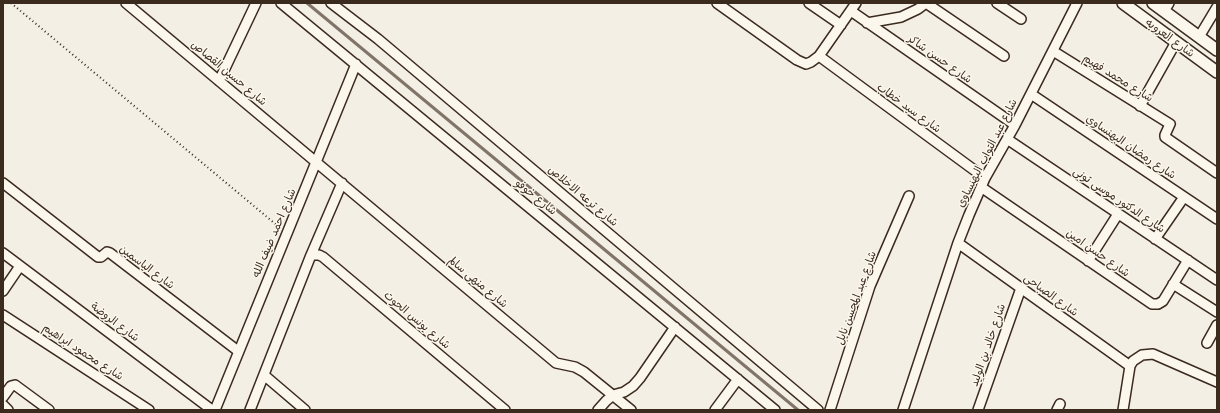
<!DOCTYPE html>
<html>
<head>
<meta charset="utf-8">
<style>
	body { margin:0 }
	#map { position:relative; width:1220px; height:413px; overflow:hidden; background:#f3efe4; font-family:Mali,sans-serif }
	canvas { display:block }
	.frame { position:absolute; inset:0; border:4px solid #3b2a1e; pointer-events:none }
</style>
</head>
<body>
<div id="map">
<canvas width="1220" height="413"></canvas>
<div class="frame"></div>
</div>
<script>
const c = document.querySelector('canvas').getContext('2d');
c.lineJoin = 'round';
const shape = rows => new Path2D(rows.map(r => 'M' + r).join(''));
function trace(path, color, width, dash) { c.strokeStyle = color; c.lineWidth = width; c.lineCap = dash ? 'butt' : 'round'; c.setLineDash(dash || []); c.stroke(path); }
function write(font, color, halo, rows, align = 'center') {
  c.font = font + ' Mali,"Playpen Sans Arabic",sans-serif'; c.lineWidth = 3; c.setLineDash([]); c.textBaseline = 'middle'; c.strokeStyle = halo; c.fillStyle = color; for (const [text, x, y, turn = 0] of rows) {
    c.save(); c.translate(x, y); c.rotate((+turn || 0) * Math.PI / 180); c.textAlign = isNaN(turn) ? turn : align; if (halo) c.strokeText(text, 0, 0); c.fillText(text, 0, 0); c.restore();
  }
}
trace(shape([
	[307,3,798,410]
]), '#817468', 3);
const minor = shape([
	[126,3,556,363,575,367,584,372,631,410],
	[281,3,775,410],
	[331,3,378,39,818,410],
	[717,3,797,60,806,64,811,62,819,56,856,3],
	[809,3,841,25],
	[926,3,1004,56],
	[997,3,1021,19],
	[851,11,1015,125],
	[1164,11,1169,3],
	[867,23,901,17,918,9,926,3],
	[1199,37,1217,7],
	[1053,51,1170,124,1165,135,1165,137,1217,173],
	[819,56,985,178],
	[219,81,256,3],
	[1031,94,1217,219],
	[1140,106,1176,42],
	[1007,139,1217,280],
	[3,183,98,257,101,257,107,252,110,253,238,351],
	[981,187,1152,304,1158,304,1163,301,1188,260],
	[1155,239,1184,197],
	[958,243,1130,366],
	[3,253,212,410],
	[311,255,319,255,323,257,505,410],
	[1088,261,1118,214],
	[1173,284,1217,312],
	[3,291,20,266],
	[3,315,149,410],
	[1207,343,1217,325],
	[264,375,305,410],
	[3,397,11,386,15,385,49,410],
	[3,405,8,410],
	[215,410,356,64],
	[250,410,311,255,342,183],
	[598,410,606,401,613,395,624,392,633,386,640,378,675,327],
	[715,410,738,379],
	[830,410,870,286,909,196],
	[903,410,958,243,969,215,985,178,1015,125,1077,3],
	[978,410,1021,288],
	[1057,410,1060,404],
	[1123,410,1130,366,1133,361,1142,355,1153,354,1217,382]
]);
const tertiary = shape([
	[1123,3,1217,72],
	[1153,3,1217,50]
]);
trace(minor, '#3b2a1e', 12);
trace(tertiary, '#3b2a1e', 14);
trace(shape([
	[11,3,279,227]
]), '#3b2a1e', 2, [1, 3]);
trace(minor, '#fbf7ec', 9);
trace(tertiary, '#fbf7ec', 11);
write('11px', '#3b2a1e', '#fbf7ec', [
	["شارع العروبه",1170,38,36],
	["شارع حسن شاكر",940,59,35],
	["شارع حسين القصاص",229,73,40],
	["شارع محمد فهيم",1118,78,32],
	["شارع سيد خطاب",909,108,36],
	["شارع رمضان البهنساوي",1131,147,34],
	["شارع عبد التواب البهنساوى",987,153,-63],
	["شارع ترعه الاخلاص",583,196,40],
	["شارع خوفو",536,197,39],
	["شارع الدكتور موسى تونى",1119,200,34],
	["شارع احمد ضيف الله",274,233,-67],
	["شارع حسن امين",1098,253,35],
	["شارع الياسمين",147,267,37],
	["شارع منهى سالم",478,282,40],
	["شارع الصباحى",1051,295,36],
	["شارع عبد المحسن نايل",856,298,-70],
	["شارع يونس الحوت",417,320,40],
	["شارع الروضة",115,322,37],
	["شارع خالد بن الوليد",988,345,-71],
	["شارع محمود ابراهيم",83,352,33]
]);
</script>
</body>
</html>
